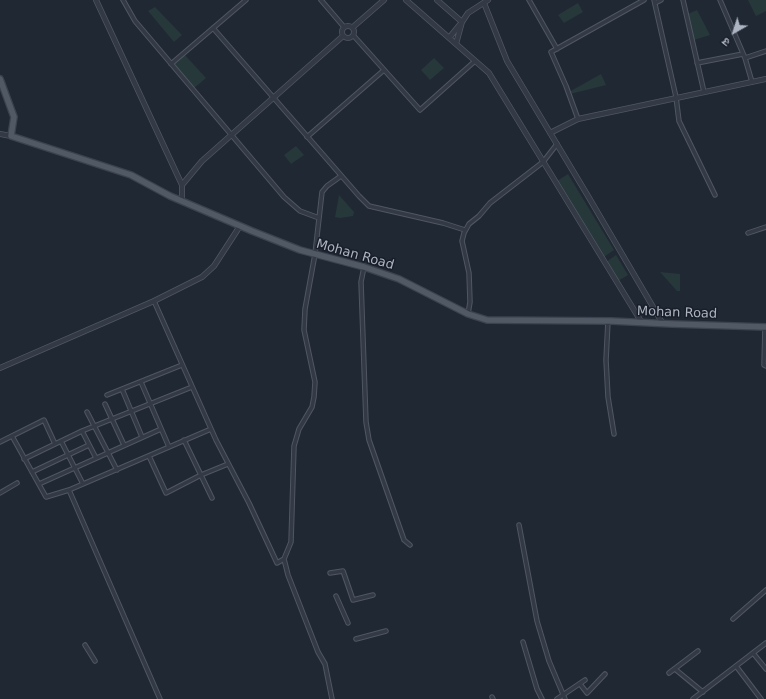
<!DOCTYPE html>
<html>
<head>
<meta charset="utf-8">
<style>
	body { margin:0 }
	#map { position:relative; width:766px; height:699px; overflow:hidden; background:#202834; font-family:"DejaVu Sans","Noto Sans Devanagari",sans-serif }
	canvas { display:block }
	.north { position:absolute; left:714px; top:12px; width:40px; height:40px; -webkit-text-stroke:3px #191f29; paint-order:stroke; rotate:219deg; font-size:11px; font-weight:700; line-height:16px; text-align:center; color:#adb4c2 }
	.north::after { content:''; display:block; margin:auto; width:14px; height:18px; background:#adb4c2; clip-path:polygon(50% 0,100% 100%,50% 72%,0 100%) }
</style>
</head>
<body>
<div id="map">
<canvas width="766" height="699"></canvas>
<div class="north">उ</div>
</div>
<script>
const c = document.querySelector('canvas').getContext('2d');
c.lineJoin = 'round';
function paint(path, color) { c.fillStyle = color; c.fill(path, 'evenodd'); }
const shape = rows => new Path2D(rows.map(r => 'M' + r).join(''));
function trace(path, color, width, dash) { c.strokeStyle = color; c.lineWidth = width; c.lineCap = dash ? 'butt' : 'round'; c.setLineDash(dash || []); c.stroke(path); }
function write(font, color, halo, rows, align = 'center') {
  c.font = font + ' "DejaVu Sans",sans-serif'; c.lineWidth = 3; c.setLineDash([]); c.textBaseline = 'middle'; c.strokeStyle = halo; c.fillStyle = color; for (const [text, x, y, turn = 0] of rows) {
    c.save(); c.translate(x, y); c.rotate((+turn || 0) * Math.PI / 180); c.textAlign = isNaN(turn) ? turn : align; if (halo) c.strokeText(text, 0, 0); c.fillText(text, 0, 0); c.restore();
  }
}
paint(shape([
	[748,0,766,0,766,11,756,16],
	[578,3,583,12,564,23,558,15],
	[155,7,182,35,174,42,148,11],
	[697,10,710,35,694,40,688,14],
	[184,54,206,78,193,89,172,65],
	[434,58,444,68,430,80,421,70],
	[601,74,606,85,570,94,569,92],
	[296,146,304,155,291,164,284,155],
	[568,174,614,250,604,257,557,181],
	[339,195,354,212,353,216,340,218,335,217],
	[616,255,628,275,618,281,606,262],
	[660,272,680,274,680,291,677,291]
]), '#26383a');
const minor = shape([
	[123,0,135,21,284,197,300,211,319,218],
	[321,0,344,27],
	[529,0,557,49],
	[654,0,676,97,679,121,715,195],
	[683,0,704,92],
	[720,0,745,58,752,82],
	[655,3,661,0],
	[213,28,359,196,369,206,443,223,465,230],
	[353,35,420,110,475,61],
	[745,58,766,51],
	[697,63,743,54],
	[171,64,246,0],
	[578,119,566,86,551,52,644,0],
	[307,137,384,70],
	[748,233,766,227],
	[364,267,361,282,366,422,369,440,404,540,410,545],
	[154,301,216,440,249,503,277,563,284,559],
	[468,314,470,302,469,273,462,241,464,233,469,224,479,216,490,203,543,162,557,144],
	[608,321,606,360,608,397,614,434],
	[765,327,764,365,766,366],
	[141,382,169,447],
	[122,389,142,437],
	[107,395,182,365],
	[105,404,124,445],
	[87,412,117,470],
	[82,431,96,458],
	[12,436,46,497,69,490,211,429],
	[184,440,212,498],
	[61,441,83,484],
	[0,442,44,420,55,444],
	[149,456,166,493,201,475,228,464],
	[24,459,82,431,192,387],
	[32,472,89,445],
	[39,484,161,429],
	[69,490,160,699],
	[0,493,17,483],
	[519,525,537,621,549,661,565,699],
	[330,573,343,571,353,600,373,595],
	[336,596,348,623],
	[733,619,766,590],
	[356,639,386,631],
	[523,642,537,689,542,699],
	[85,645,95,661],
	[753,653,766,669],
	[736,666,761,699],
	[675,669,703,692],
	[669,673,698,651],
	[580,684,587,693,605,674],
	[492,697,493,699],
	[332,699,325,664,318,652,288,575,284,559,291,542,294,446,299,429,312,407,314,397,315,382,304,330,305,309,315,254,322,192,327,186,341,176],
	[557,699,585,680],
	[693,699,766,643]
]);
const tertiary = shape([
	[96,0,182,185,182,201],
	[406,0,489,73,642,323],
	[437,0,462,22,449,38],
	[484,3,507,61,588,196,663,324],
	'342 32a6 6 0 1 1 12 0a6 6 0 1 1-12 0Z',
	[353,27,384,0],
	[456,44,462,22,468,13,488,0],
	[550,133,578,119,766,79],
	[0,134,11,136],
	[182,185,202,161,343,36],
	[0,368,154,301,202,277,214,266,240,226]
]);
const primary = shape([
	[0,79,14,117,11,136,131,175,170,196,252,231,300,250,364,267,399,279,468,314,487,320,611,321,672,324,766,327]
]);
trace(minor, '#505763', 5.5);
trace(tertiary, '#505763', 6);
trace(primary, '#3c434f', 8);
trace(minor, '#333a45', 3.5);
trace(tertiary, '#333a45', 4.5);
trace(primary, '#515965', 5.5);
write('13px', '#adb4c2', '#191f29', [
	["Mohan Road",355,255,16],
	["Mohan Road",677,313,2]
]);
</script>
</body>
</html>
